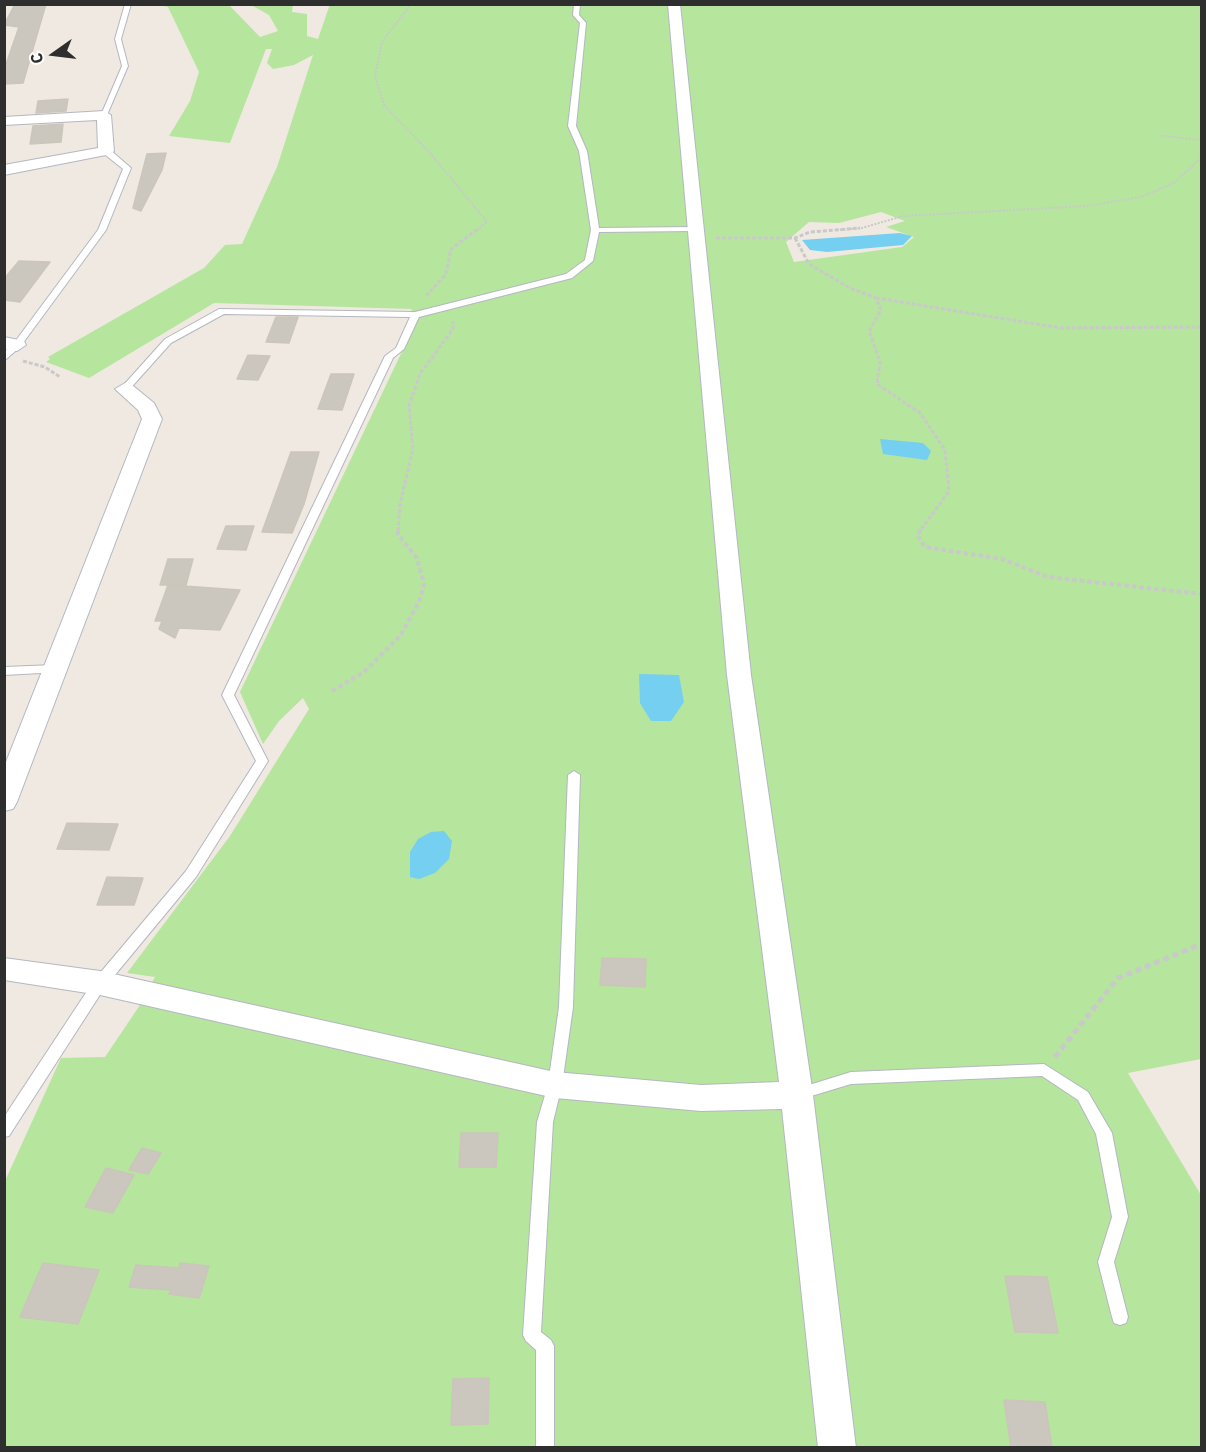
<!DOCTYPE html>
<html>
<head>
<meta charset="utf-8">
<style>
	body { margin:0 }
	#map { position:relative; width:1206px; height:1452px; overflow:hidden; background:#efe9e1; font-family:"IBM Plex Sans",sans-serif }
	canvas { display:block }
	.frame { position:absolute; inset:0; border:6px solid #2e2e2e; pointer-events:none }
	.north { position:absolute; left:24px; top:24px; width:60px; height:60px; -webkit-text-stroke:4px #fff; paint-order:stroke; rotate:256deg; font-size:16px; font-weight:700; line-height:24px; text-align:center; color:#2e2e2e }
	.north::after { content:''; display:block; margin:auto; width:21px; height:27px; background:#2e2e2e; clip-path:polygon(50% 0,100% 100%,50% 72%,0 100%) }
</style>
</head>
<body>
<div id="map">
<canvas width="1206" height="1452"></canvas>
<div class="frame"></div>
<div class="north">С</div>
</div>
<script>
const c = document.querySelector('canvas').getContext('2d');
c.lineJoin = 'round';
function paint(path, color) { c.fillStyle = color; c.fill(path, 'evenodd'); }
const shape = rows => new Path2D(rows.map(r => 'M' + r).join(''));
function trace(path, color, width, dash) { c.strokeStyle = color; c.lineWidth = width; c.lineCap = dash ? 'butt' : 'round'; c.setLineDash(dash || []); c.stroke(path); }
paint(shape([
	[330,4,1201,5,1201,1059,1128,1073,1201,1195,1201,1447,5,1448,5,1181,61,1058,105,1057,140,1005,155,977,127,973,230,836,309,709,303,698,279,721,263,744,240,692,417,320,411,309,214,303,89,378,46,362,50,359,48,357,204,268,225,245,242,244,277,167,313,55,294,65,273,69,267,63,272,49,266,49,230,143,169,136,190,101,199,72,168,7,160,5,229,5,260,37,278,31,269,15,251,5,293,5,292,12,307,14,307,36,318,39],
	[881,212,905,221,886,227,914,237,902,247,794,262,786,242,809,222,839,223]
]), '#b6e59e');
paint(shape([
	[900,233,912,236,903,245,827,252,810,250,802,240],
	[880,439,923,443,931,451,927,460,883,454],
	[639,674,679,675,684,702,671,721,651,721,640,703],
	[444,831,452,841,449,859,435,873,419,879,410,877,410,852,418,839,431,832]
]), '#75cff0');
const building = shape([
	[15,4,46,4,23,83,4,84,4,70,19,27,4,25,15,4],
	[68,99,66,111,36,113,38,101,68,99],
	[63,124,61,142,30,144,33,126,63,124],
	[166,153,162,170,141,211,133,208,147,154,166,153],
	[19,261,50,262,20,302,4,300,4,279,19,261],
	[276,317,298,317,289,343,266,342,276,317],
	[248,355,270,356,258,380,237,379,248,355],
	[331,374,354,374,342,410,318,409,331,374],
	[291,452,319,452,304,504,292,533,262,532,291,452],
	[226,526,254,526,246,550,217,549,226,526],
	[168,559,193,559,186,585,169,585,240,590,220,630,179,628,175,638,159,629,162,621,155,621,168,585,160,585,168,559],
	[67,823,118,824,109,850,57,849,67,823],
	[107,877,143,878,134,905,97,905,107,877],
	[602,958,646,959,645,987,600,985,602,958],
	[461,1133,498,1133,496,1167,459,1167,461,1133],
	[142,1148,161,1153,148,1174,129,1170,142,1148],
	[106,1168,134,1175,113,1213,85,1207,106,1168],
	[43,1263,99,1270,78,1324,20,1317,43,1263],
	[180,1263,209,1266,199,1298,169,1294,171,1290,129,1287,136,1265,179,1268,180,1263],
	[1005,1276,1047,1277,1058,1333,1015,1332,1005,1276],
	[489,1378,488,1424,451,1425,453,1379,489,1378],
	[1004,1400,1045,1402,1052,1448,1011,1448,1004,1400]
]);
paint(building, '#cbc7bf');
trace(building, '#cbc5ba', 1.5);
const lane = shape([
	[125,4,131,4,121,39,128,66,107,115,104,117,101,115,122,66,115,39,125,4],
	[574,4,580,4,579,15,586,23,576,126,587,151,599,228,694,227,698,229,694,231,599,232,593,261,572,278,419,317,404,349,393,358,234,695,268,761,196,877,105,987,9,1136,4,1137,4,1117,95,979,186,871,256,761,222,695,385,356,396,348,410,317,224,314,171,343,128,391,125,392,120,389,165,339,219,309,415,312,566,274,585,260,591,230,579,151,568,126,580,23,573,15,574,4],
	[103,149,109,149,131,168,106,230,20,347,4,361,4,352,14,343,98,230,123,169,103,153,103,149],
	[55,665,61,669,59,672,4,675,4,667,55,665],
	[574,771,580,775,573,1007,562,1085,553,1122,541,1332,551,1340,554,1346,554,1448,536,1448,536,1350,526,1341,523,1335,537,1122,548,1085,559,1007,568,775,574,771],
	[1044,1064,1088,1092,1112,1133,1128,1217,1114,1262,1128,1317,1126,1323,1120,1325,1114,1323,1112,1317,1098,1262,1112,1217,1096,1134,1078,1100,1042,1076,851,1084,798,1100,793,1098,790,1094,793,1090,851,1072,1044,1064]
]);
const street = shape([
	[668,4,680,4,751,675,813,1095,856,1448,818,1448,782,1109,701,1111,555,1098,100,995,4,980,4,958,100,971,555,1072,701,1085,779,1082,727,675,668,4],
	[104,111,111,115,114,151,111,154,4,175,4,165,98,148,97,120,4,125,4,117,104,111],
	[4,337,24,341,26,345,17,351,4,349,4,337],
	[125,383,132,385,154,403,162,419,17,802,13,809,4,811,4,767,142,419,138,410,115,389,125,383]
]);
trace(lane, '#b4b7c1', 2);
trace(street, '#b4b7c1', 2);
trace(shape([
	[411,4,382,42,375,76,384,105,430,153,487,222,477,230],
	[1161,136,1202,140],
	[840,230,862,228,903,216,1086,206,1141,197,1174,183,1202,157]
]), '#c9c9c9', 2, [2, 1.5]);
trace(shape([
	[716,238,795,238,810,232,860,228],
	[795,238,809,264,850,288,876,298,881,310,869,331,880,362,877,384,920,413,945,450,949,491,920,531],
	[426,296,446,274,451,249,479,228],
	[876,298,1061,328,1202,327],
	[23,361,45,367,60,377],
	[398,531,400,504,413,449,409,406,420,374,453,329,453,321]
]), '#c9c9c9', 3, [4, 2]);
trace(shape([
	[921,530,917,535,925,547,1002,559,1048,577,1202,594],
	[332,691,364,672,400,636,419,602,424,584,417,558,398,535,398,530]
]), '#c9c9c9', 4, [4.5, 3]);
trace(shape([
	[1055,1057,1118,978,1202,944]
]), '#c9c9c9', 5, [6, 4]);
paint(lane, '#fff');
paint(street, '#fff');
</script>
</body>
</html>
